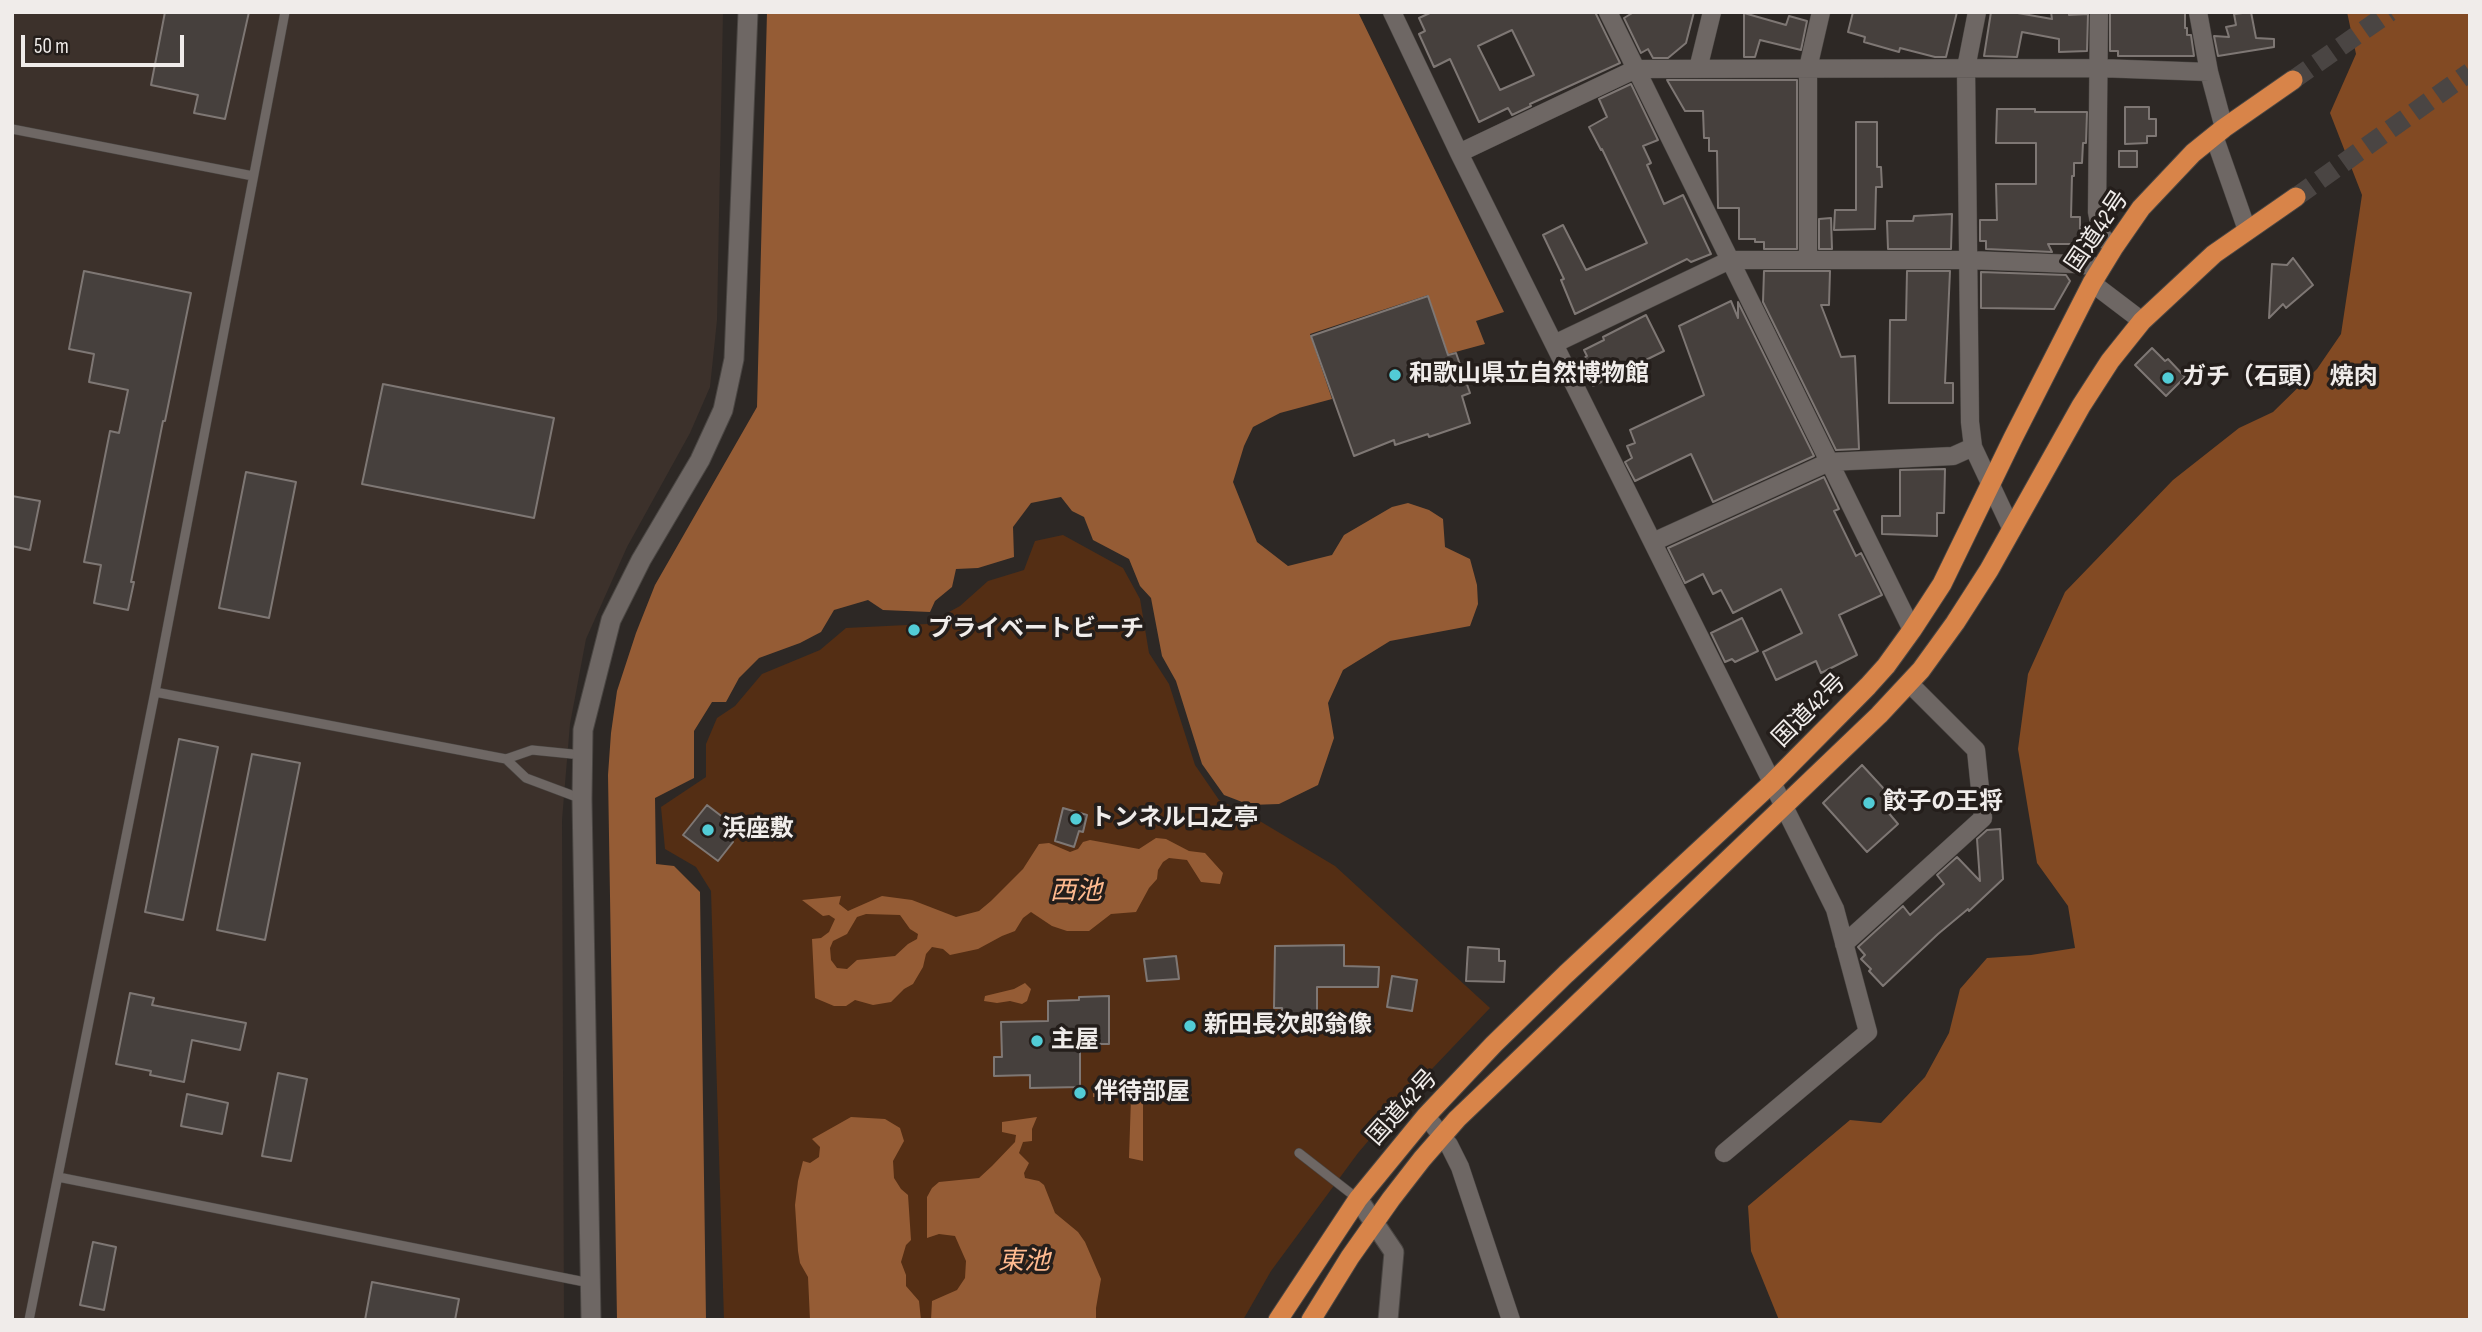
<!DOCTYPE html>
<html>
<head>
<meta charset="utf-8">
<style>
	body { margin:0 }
	#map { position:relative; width:2482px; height:1332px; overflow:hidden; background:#2d2825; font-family:"Sofia Sans Condensed",sans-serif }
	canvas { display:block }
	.frame { position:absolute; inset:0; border:14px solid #f0ecea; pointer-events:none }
	.scale { position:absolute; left:21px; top:35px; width:163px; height:32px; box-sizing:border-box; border:4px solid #f0ecea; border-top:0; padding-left:9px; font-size:21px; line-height:24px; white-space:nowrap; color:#f0ecea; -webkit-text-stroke:5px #241e1b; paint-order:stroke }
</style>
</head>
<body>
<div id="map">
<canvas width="2482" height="1332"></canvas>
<div class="frame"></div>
<div class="scale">50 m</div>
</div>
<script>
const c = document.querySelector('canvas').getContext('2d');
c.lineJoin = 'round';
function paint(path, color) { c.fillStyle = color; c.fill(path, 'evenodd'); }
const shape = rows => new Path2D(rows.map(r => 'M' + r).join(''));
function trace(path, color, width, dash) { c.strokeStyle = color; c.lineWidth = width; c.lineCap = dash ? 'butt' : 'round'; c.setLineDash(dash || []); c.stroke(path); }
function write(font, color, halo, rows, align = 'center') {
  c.font = font + ' "Sofia Sans Condensed","Noto Sans JP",sans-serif'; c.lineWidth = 7; c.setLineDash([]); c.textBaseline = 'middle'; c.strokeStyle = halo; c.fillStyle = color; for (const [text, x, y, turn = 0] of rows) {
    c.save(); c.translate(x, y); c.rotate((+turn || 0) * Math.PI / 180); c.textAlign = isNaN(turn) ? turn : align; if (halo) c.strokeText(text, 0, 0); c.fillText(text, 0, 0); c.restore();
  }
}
paint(shape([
	[12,12,723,12,717,320,710,387,690,433,627,547,586,639,570,724,562,820,564,1320,12,1320]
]), '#3c312b');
paint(shape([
	[1063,535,1123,568,1140,599,1149,653,1169,684,1195,765,1219,800,1253,817,1335,866,1490,1008,1410,1092,1358,1153,1271,1271,1243,1320,724,1320,711,891,696,867,665,849,661,807,706,777,706,744,717,718,735,706,762,674,820,650,846,628,927,624,960,606,988,581,1024,570,1035,541]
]), '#542e14');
paint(shape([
	[2347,12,2470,12,2470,1320,1779,1320,1751,1251,1748,1206,1850,1120,1881,1123,1925,1077,1949,1033,1960,989,1987,958,2031,955,2075,948,2068,906,2037,863,2018,749,2028,674,2065,592,2173,480,2239,428,2273,412,2317,369,2341,334,2362,195,2330,113,2356,54]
]), '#824a23');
paint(shape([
	[767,12,1358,12,1504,312,1476,321,1485,344,1448,354,1428,295,1310,334,1332,399,1280,413,1253,427,1244,446,1233,482,1257,542,1288,566,1332,555,1344,535,1392,507,1408,503,1429,510,1443,519,1445,547,1470,559,1477,585,1478,604,1470,626,1390,641,1343,670,1328,703,1334,738,1318,785,1279,804,1250,805,1224,795,1202,764,1176,681,1162,656,1151,598,1140,586,1129,559,1093,540,1084,517,1072,511,1061,497,1031,503,1013,527,1014,557,978,568,956,569,952,587,935,601,930,612,883,610,868,600,834,610,821,632,800,643,759,658,739,678,726,702,712,702,694,731,694,778,655,798,656,864,674,866,700,892,706,1320,617,1320,608,775,611,733,617,691,636,633,655,585,757,407],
	[1156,838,1166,839,1189,851,1205,853,1223,873,1220,884,1201,882,1187,860,1169,858,1163,862,1158,870,1157,879,1149,888,1136,912,1111,914,1089,931,1067,931,1052,926,1031,912,1023,918,1015,931,1002,936,978,949,950,955,943,949,932,947,926,954,923,967,913,984,904,989,891,1002,873,1005,855,1000,846,1006,834,1006,815,998,812,939,821,938,829,932,835,919,829,915,823,916,802,900,841,896,839,904,848,911,882,896,912,900,956,917,979,911,991,901,1023,869,1039,844,1049,843,1070,852,1078,849,1083,842,1090,840,1139,849],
	[866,914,900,915,910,929,918,934,917,939,908,944,895,956,857,960,847,969,837,968,831,960,830,948,833,941,847,934,857,917],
	[1025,983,1031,989,1027,1001,1022,1004,1010,1001,997,1003,984,1001,985,996,1014,989],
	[1143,1088,1143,1161,1129,1158,1131,1098,1093,1097,1093,1089],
	[851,1117,885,1119,900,1128,904,1141,893,1161,894,1178,901,1189,908,1195,911,1240,906,1245,901,1262,906,1275,906,1286,919,1301,921,1320,810,1320,808,1277,800,1263,798,1251,795,1205,798,1181,803,1161,810,1163,819,1157,820,1147,812,1139],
	[1037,1117,1032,1129,1032,1141,1023,1142,1019,1153,1029,1163,1024,1173,1025,1178,1039,1181,1044,1185,1055,1213,1078,1232,1085,1242,1101,1279,1096,1308,1096,1320,931,1320,932,1301,957,1290,965,1278,966,1261,955,1236,939,1234,927,1238,927,1197,932,1188,939,1182,979,1178,992,1166,1015,1142,1016,1135,1002,1132,1002,1122]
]), '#955c35');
const building = shape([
	[165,12,249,12,225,119,194,113,198,95,151,85,165,12],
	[1432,12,1595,12,1620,63,1530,104,1531,106,1512,115,1508,108,1479,122,1450,59,1434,67,1419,34,1425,31,1419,18,1432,12],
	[1512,30,1534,75,1500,90,1478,46,1512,30],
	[1634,12,1694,12,1686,43,1668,58,1653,58,1648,49,1641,53,1624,18,1634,12],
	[1853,12,1957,12,1946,57,1935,57,1900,48,1899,52,1864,42,1865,37,1848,32,1853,12],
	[1991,12,2012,12,2052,19,2051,12,2069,12,2069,15,2088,14,2087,51,2059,52,2059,39,2022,32,2017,57,1984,56,1991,12],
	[2110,12,2185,12,2185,28,2187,28,2187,35,2191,35,2194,56,2118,56,2118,51,2110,51,2110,12],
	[2251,12,2256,38,2274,39,2274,47,2218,56,2214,36,2229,37,2226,27,2236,25,2234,14,2251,12],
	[1744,13,1786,25,1789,16,1807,21,1801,50,1760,40,1755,57,1744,57,1744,13],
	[1667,80,1797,80,1797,249,1764,249,1764,242,1755,242,1755,239,1739,239,1739,208,1718,208,1717,151,1709,151,1709,138,1704,138,1703,111,1685,111,1667,80],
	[1631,84,1658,140,1643,146,1651,163,1647,165,1664,204,1683,195,1711,254,1691,262,1687,259,1575,314,1561,280,1564,279,1543,235,1563,225,1586,270,1647,243,1602,149,1601,150,1589,127,1607,117,1599,99,1631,84],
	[2125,107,2149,107,2149,119,2156,119,2156,136,2147,136,2147,143,2125,144,2125,107],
	[1997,109,2035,109,2035,112,2087,112,2086,143,2083,143,2082,163,2074,163,2074,176,2072,176,2071,217,2080,217,2080,244,2048,244,2052,252,1986,249,1986,241,1980,241,1980,220,1997,220,1996,184,2036,184,2036,143,1996,143,1997,109],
	[1856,122,1877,122,1877,167,1881,167,1882,187,1876,187,1875,229,1834,230,1835,210,1856,210,1856,122],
	[2119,151,2137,151,2137,167,2119,167,2119,151],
	[1952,214,1951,249,1888,249,1887,221,1913,221,1914,216,1952,214],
	[1831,218,1832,249,1819,249,1819,219,1831,218],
	[2293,258,2313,285,2286,308,2283,304,2269,318,2272,264,2287,265,2293,258],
	[84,271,191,293,165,421,163,421,131,582,134,582,128,610,94,603,101,565,84,562,110,431,119,433,128,390,89,382,94,354,69,349,84,271],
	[1764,271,1830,271,1829,305,1821,305,1841,357,1855,356,1859,449,1836,450,1763,302,1764,271],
	[1907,271,1950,271,1945,383,1953,383,1953,403,1889,403,1890,320,1906,320,1907,271],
	[1981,272,2066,275,2070,281,2054,309,1981,308,1981,272],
	[1428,296,1448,355,1456,353,1470,393,1462,396,1470,423,1429,437,1428,434,1395,445,1394,440,1354,456,1311,336,1428,296],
	[1731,301,1738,318,1738,302,1814,456,1713,502,1691,454,1635,481,1625,462,1632,458,1627,446,1635,443,1630,430,1704,395,1679,326,1731,301],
	[1646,315,1664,351,1593,386,1581,360,1587,356,1584,350,1604,340,1603,337,1646,315],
	[2152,348,2165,361,2168,359,2185,377,2166,396,2135,365,2152,348],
	[383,384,554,418,534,518,362,484,383,384],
	[1945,469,1944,513,1937,513,1937,536,1882,534,1882,516,1900,516,1900,470,1945,469],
	[246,472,296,482,269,618,219,608,246,472],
	[1824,477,1839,509,1834,511,1856,556,1861,553,1882,595,1839,615,1857,655,1821,673,1816,661,1776,680,1763,652,1802,633,1781,589,1733,613,1721,590,1713,594,1703,574,1685,583,1668,548,1824,477],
	[12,496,40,501,30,550,12,546,12,496],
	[1742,618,1758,651,1735,662,1732,659,1725,662,1711,633,1742,618],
	[179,739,218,747,183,920,145,912,179,739],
	[252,754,300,763,265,940,217,930,252,754],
	[1862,765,1896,802,1887,811,1898,824,1867,852,1823,803,1862,765],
	[707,805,733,825,725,836,733,842,718,861,683,835,707,805],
	[1063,808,1087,815,1083,832,1079,831,1074,847,1055,841,1063,808],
	[2000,829,2003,879,1969,911,1968,909,1938,934,1883,986,1869,971,1871,969,1861,959,1865,955,1858,947,1903,906,1910,915,1944,884,1937,875,1957,857,1980,881,1977,839,1987,830,2000,829],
	[1344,945,1344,966,1379,967,1378,987,1317,987,1317,1014,1304,1014,1303,1022,1287,1022,1287,1014,1282,1014,1282,1008,1274,1008,1275,946,1344,945],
	[1468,947,1499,949,1499,961,1505,961,1504,982,1466,981,1468,947],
	[1176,956,1179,979,1147,981,1144,959,1176,956],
	[1392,976,1417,980,1412,1011,1387,1007,1392,976],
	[130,993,154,998,152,1005,246,1023,240,1050,192,1040,184,1082,150,1075,151,1071,116,1064,130,993],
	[1109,996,1109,1044,1080,1044,1080,1087,1030,1088,1030,1075,994,1076,994,1057,1002,1057,1001,1022,1048,1021,1048,1001,1079,1000,1079,997,1109,996],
	[278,1073,307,1079,291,1161,262,1156,278,1073],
	[187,1094,228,1103,222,1134,181,1126,187,1094],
	[93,1242,116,1247,104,1310,80,1305,93,1242],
	[372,1282,459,1299,455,1320,365,1320,372,1282]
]);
paint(building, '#46403d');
trace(building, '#7e7774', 2);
trace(shape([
	[2293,80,2390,12],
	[2296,197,2470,72]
]), '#4a4543', 19, [19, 10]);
const service = shape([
	[12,129,253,176],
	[155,692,506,759,532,750,582,755],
	[506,759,526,778,582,799],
	[1299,1153,1358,1199],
	[58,1177,590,1283],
	[29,1320,155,692,285,12]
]);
const minor = shape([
	[1392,12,1459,153,1835,909,1868,1032,1724,1153],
	[1608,12,1912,630],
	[1977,12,1966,68,1970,422,1973,447,2012,530],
	[2099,12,2097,212,2102,237,2114,247],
	[2198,12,2209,72,2224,128],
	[1698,69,1712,12],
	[2214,136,2247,230],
	[1459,153,1636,69,2099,68,2209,72],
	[1808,260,1808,68,1821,12],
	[2092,283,2142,321],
	[1554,344,1730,260,1968,260,2074,264,2101,267],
	[1653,542,1829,462,1953,456,1973,447],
	[1844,944,1983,818,1976,750,1909,683],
	[1426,1116,1449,1145,1460,1167,1511,1320]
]);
const tertiary = shape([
	[1358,1199,1394,1252,1388,1320],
	[591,1320,582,799,583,730,611,620,641,560,700,460,723,410,734,359,748,12]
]);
const trunk = shape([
	[1278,1320,1358,1199,1426,1116,1494,1044,1566,974,1772,783,1868,686,1886,666,1912,630,1942,584,2013,438,2092,283,2114,247,2141,208,2193,153,2224,128,2293,80],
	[1311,1320,1350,1257,1391,1199,1422,1159,1457,1119,1879,715,1921,670,1955,623,1989,570,2081,406,2110,361,2142,321,2214,254,2296,197]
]);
trace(service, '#4a4643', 10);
trace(minor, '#4a4643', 19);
trace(tertiary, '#4a4643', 21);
trace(trunk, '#4a4643', 21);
trace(service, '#6e6764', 9);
trace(minor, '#6e6764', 18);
trace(tertiary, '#6e6764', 19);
trace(trunk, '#d88449', 19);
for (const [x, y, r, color] of [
	[1395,375,7,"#52ccd6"],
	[2168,378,7,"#52ccd6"],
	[914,630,7,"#52ccd6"],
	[1869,803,7,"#52ccd6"],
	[1076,819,7,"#52ccd6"],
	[708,830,7,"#52ccd6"],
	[1190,1026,7,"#52ccd6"],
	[1037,1041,7,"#52ccd6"],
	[1080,1093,7,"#52ccd6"]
]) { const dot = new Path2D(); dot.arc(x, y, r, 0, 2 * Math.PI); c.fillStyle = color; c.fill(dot); trace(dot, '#241e1b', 2.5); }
write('24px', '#f0ecea', '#241e1b', [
	["国道42号",2098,232,-56],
	["国道42号",1810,711,-45],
	["国道42号",1403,1108,-48]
]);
write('bold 24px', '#f0ecea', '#241e1b', [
	["和歌山県立自然博物館",1409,375],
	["ガチ（石頭） 焼肉",2182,378],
	["プライベートビーチ",928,630],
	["餃子の王将",1883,803],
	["トンネル口之亭",1090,819],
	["浜座敷",722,830],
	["新田長次郎翁像",1204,1026],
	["主屋",1051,1041],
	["伴待部屋",1094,1093]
], 'left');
write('italic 26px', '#ffba8f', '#241e1b', [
	["西池",1076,892],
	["東池",1024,1262]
]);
</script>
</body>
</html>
